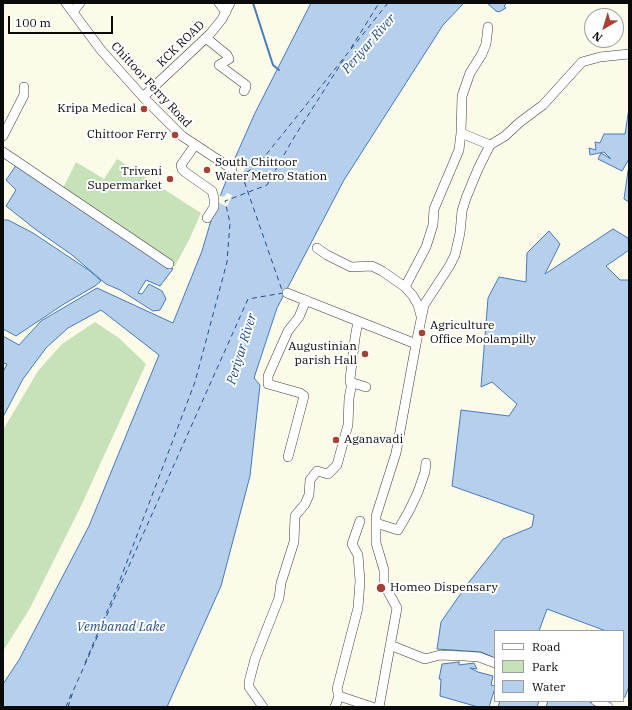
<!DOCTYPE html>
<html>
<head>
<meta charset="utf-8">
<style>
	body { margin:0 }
	#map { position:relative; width:632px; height:710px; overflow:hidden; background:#fcfbe9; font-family:"IBM Plex Serif",serif }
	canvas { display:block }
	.frame { position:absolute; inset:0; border:4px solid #0a0a0a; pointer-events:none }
	.legend { position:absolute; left:494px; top:630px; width:130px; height:72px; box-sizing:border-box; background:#fff; border:1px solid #9d9d9d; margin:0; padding:5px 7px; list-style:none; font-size:12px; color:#0a0a0a }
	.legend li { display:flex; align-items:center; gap:8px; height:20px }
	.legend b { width:20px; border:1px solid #9d9d9d }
	.north { position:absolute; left:584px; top:8px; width:40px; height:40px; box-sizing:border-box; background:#fff; border:1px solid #9d9d9d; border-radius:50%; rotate:218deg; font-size:11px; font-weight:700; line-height:16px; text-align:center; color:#0a0a0a }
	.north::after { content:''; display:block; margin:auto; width:14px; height:18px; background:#a64135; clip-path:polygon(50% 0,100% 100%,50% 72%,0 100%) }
	.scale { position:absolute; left:8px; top:16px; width:105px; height:18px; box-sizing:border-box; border:2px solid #0a0a0a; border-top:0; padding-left:5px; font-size:12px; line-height:14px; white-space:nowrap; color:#0a0a0a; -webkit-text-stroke:3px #fff; paint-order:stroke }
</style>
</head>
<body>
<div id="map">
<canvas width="632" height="710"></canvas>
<div class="frame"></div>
<ul class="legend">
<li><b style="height:5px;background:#fff"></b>Road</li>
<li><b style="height:11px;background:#c7e1b8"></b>Park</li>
<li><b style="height:11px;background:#b5cfed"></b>Water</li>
</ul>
<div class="north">N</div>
<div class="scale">100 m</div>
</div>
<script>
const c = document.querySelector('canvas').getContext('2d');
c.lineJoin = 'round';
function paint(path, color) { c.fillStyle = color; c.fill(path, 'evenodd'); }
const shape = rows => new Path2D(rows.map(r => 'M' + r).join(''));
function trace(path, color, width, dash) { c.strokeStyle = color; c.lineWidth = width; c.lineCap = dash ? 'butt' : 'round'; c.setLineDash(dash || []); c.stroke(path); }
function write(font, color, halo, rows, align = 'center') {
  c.font = font + ' "IBM Plex Serif",serif'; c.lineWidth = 4; c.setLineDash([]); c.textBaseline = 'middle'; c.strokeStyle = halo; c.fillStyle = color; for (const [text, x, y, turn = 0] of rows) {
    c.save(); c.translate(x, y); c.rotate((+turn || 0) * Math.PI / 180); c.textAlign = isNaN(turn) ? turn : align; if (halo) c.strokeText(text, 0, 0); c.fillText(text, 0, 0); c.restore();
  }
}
paint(shape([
	[117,159,201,213,190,238,175,266,62,190,76,162,104,179],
	[95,322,119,338,146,364,81,506,29,610,3,651,3,430,38,371,62,344]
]), '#c7e1b8');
const water = shape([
	[311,3,464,3,443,25,344,180,277,308,254,378,260,385,250,476,221,586,167,707,3,707,3,684,19,660,89,526,159,355,101,310,68,328,46,348,23,379,3,417,3,372,7,364,3,363,3,336,19,345,41,321,97,288,173,323,202,251,212,217,235,158,255,113,311,3],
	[487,3,505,3,506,4,504,6,506,8,499,12,496,11,487,3],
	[629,108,629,159,622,171,598,159,601,153,611,159,604,152,590,155,589,148,596,150,595,142,600,143,604,134,625,134,629,108],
	[17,164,173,269,160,286,146,280,138,293,142,294,149,284,162,291,166,299,160,310,153,311,120,290,106,284,72,255,35,229,6,206,16,190,6,180,17,164],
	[628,171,629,171,629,202,624,199,628,171],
	[3,220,8,220,33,233,90,271,101,281,95,286,64,304,16,336,3,329,3,220],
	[613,229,628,238,629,246,629,250,606,266,620,280,629,280,629,686,625,697,623,698,623,631,606,631,547,609,539,631,495,631,495,658,481,652,437,649,441,622,466,586,503,539,532,527,534,515,452,486,461,410,509,416,517,404,492,382,481,387,488,298,499,277,526,282,527,253,549,231,560,244,545,274,613,229],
	[459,662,459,665,474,663,477,669,470,668,478,672,493,676,491,685,495,686,495,688,489,707,478,707,440,696,441,679,439,679,442,664,459,662],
	[500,701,539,701,537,707,498,707,500,701],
	[548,701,588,701,601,707,546,707,548,701]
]);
paint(water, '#b5cfed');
trace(water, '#467aba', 1);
paint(shape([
	[231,165,237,168,239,165,245,168,240,180,234,177,235,174,229,171],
	[227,193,232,195,227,207,216,201,218,195,224,197]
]), '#fcfbe9');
trace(shape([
	[253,3,273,65,279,70]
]), '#467aba', 2);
trace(shape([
	[351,48,379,3],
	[85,663,117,588,195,382,227,262,230,223,225,201,267,185,293,139,344,59],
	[66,707,72,692],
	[68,707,74,689,248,299,283,293,242,175,257,166,388,3]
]), '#254e89', 1, [5, 4]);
const minor = shape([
	[66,3,101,50,143,97,182,136,232,169],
	[219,3,226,12],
	[73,12,80,3],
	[206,38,227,55,229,59,219,65,246,85,246,87,244,91],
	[143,97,210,34,222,19,230,3],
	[461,133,490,145],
	[3,136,24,95,24,87],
	[195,145,181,165,182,169,185,172,212,191,214,198,214,207,207,218],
	[3,152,169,264],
	[317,248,327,255,351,267,372,266,382,271,405,287,413,296,418,305,421,316],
	[405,287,426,247,433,225,434,209,459,150,461,133,462,96,470,73,482,54,486,44,488,27],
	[287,293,416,344,396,453,376,516,376,543,384,570,384,584,397,608,379,707],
	[358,321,355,338,350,379,350,382,366,387],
	[416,344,424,305,450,265,455,255,460,233,462,211,466,198,478,169,490,145,505,136,520,122,543,105,582,62,600,57,629,54],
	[288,457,304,396,300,393,268,384,268,376,288,331,299,317,306,300],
	[376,523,398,530,409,511,418,492,425,472,426,463],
	[390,645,425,659,440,655,464,656,479,657,495,663],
	[339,696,372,707],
	[596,701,608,707],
	[263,707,249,687,249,682,255,659,279,598,281,583,294,542,295,516,305,504,309,495,310,480,317,471,328,474,337,465,348,425,349,398,352,383],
	[335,707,339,696,337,689,358,608,360,581,358,555,352,544,360,521]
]);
trace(minor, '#3d3d3d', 10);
trace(minor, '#fff', 9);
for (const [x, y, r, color] of [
	[144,109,4,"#a64135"],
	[175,135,4,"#a64135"],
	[207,170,4,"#a64135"],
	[170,179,4,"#a64135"],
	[422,333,4,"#a64135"],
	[365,354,4,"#a64135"],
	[336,440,4,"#a64135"],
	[381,588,5,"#a64135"]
]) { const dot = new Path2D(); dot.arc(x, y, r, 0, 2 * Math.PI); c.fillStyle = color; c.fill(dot); trace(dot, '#fff', 1.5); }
write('12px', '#0a0a0a', '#fff', [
	["KCK ROAD",181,44,-44],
	["Chittoor Ferry Road",151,85,47]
]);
write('12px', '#0a0a0a', '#fff', [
	["Kripa Medical",136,109],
	["Chittoor Ferry",167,135],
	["South Chittoor",215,163,"left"],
	["Water Metro Station",215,177,"left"],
	["Triveni",162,172],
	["Supermarket",162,186],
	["Agriculture",430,326,"left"],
	["Office Moolampilly",430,340,"left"],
	["Augustinian",357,347],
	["parish Hall",357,361],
	["Aganavadi",344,440,"left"],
	["Homeo Dispensary",390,588,"left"]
], 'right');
write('italic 13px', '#254e89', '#fff', [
	["Periyar River",369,44,-49],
	["Periyar River",242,349,-73],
	["Vembanad Lake",121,627]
]);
</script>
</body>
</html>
